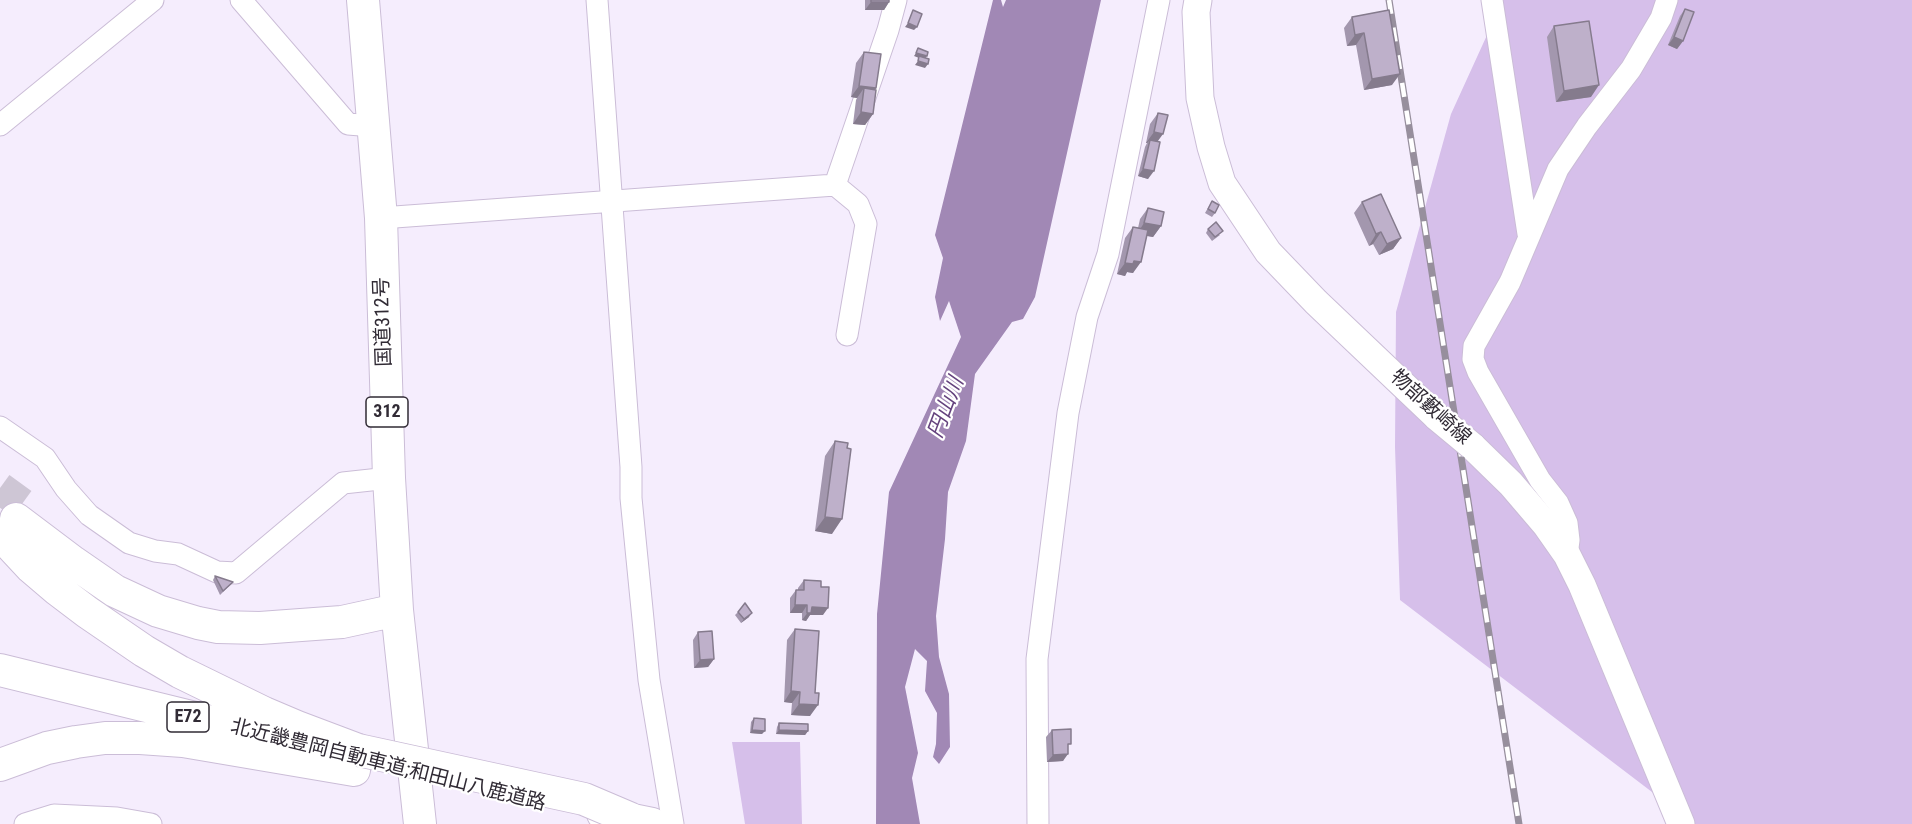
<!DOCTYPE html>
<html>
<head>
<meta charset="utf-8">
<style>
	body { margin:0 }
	canvas { display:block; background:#f5edfd }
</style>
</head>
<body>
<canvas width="1912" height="824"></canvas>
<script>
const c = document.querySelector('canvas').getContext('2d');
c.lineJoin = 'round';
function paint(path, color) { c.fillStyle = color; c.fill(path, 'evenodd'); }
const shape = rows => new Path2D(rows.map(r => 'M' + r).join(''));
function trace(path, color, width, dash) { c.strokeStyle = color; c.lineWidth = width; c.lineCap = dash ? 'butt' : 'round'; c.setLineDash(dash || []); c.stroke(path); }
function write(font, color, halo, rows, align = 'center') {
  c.font = font + ' "Roboto Condensed","Noto Sans JP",sans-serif'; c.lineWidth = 4.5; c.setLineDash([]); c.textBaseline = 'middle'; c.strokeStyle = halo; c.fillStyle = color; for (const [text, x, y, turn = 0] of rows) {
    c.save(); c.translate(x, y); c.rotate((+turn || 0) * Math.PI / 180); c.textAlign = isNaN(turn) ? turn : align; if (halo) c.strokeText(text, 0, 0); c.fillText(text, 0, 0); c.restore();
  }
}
paint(shape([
	[1503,0,1912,0,1912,824,1694,824,1400,600,1395,447,1396,312,1451,114],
	[732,742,800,742,802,824,745,824]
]), '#d6bfea');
paint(shape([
	[993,0,1001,0,1003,7,1006,0,1101,0,1035,297,1023,319,1012,322,975,374,966,441,948,492,945,539,936,616,939,657,949,694,950,747,939,764,933,757,936,744,937,713,925,691,927,661,915,649,905,687,918,753,912,778,920,824,876,824,877,614,889,492,961,337,949,301,940,321,935,297,943,258,935,235]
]), '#a188b5');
trace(shape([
	[0,488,22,504]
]), '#cec6d5', 32, [32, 16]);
const minor = shape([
	[241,0,348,124,373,126],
	[597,0,631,467,631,498,649,680,673,824],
	[1492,0,1528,234],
	[0,125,153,0],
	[835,185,888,30,896,0],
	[381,218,835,185,858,204,866,224,847,335],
	[0,427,45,458,66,489,89,515,129,543,155,551,178,554,217,572,236,573,343,483,389,478],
	[1567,555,1569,540,1567,523,1558,503,1540,480,1478,372,1473,359,1474,346,1510,282,1558,169,1587,126,1631,69,1661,18,1667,0],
	[25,824,54,815,117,818,151,824],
	[1038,824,1037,659,1068,413,1087,317,1108,254,1159,0]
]);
const major = shape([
	[1198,0,1196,12,1200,98,1211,147,1222,183,1268,252,1316,302,1437,417],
	[1472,446,1511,484,1546,525,1567,555,1582,585,1681,824]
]);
const highway = shape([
	[363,0,381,218,389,478,397,610,420,824],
	[16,519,73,562,115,591,158,611,198,623,218,627,260,628,342,622,397,610],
	[0,534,31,567,58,590,87,612,144,651,180,672,264,713,297,727,358,750],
	[0,670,297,743],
	[0,765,47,748,76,742,105,738,140,738,183,741,354,770],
	[603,814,652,824]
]);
trace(minor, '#cbbdd7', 23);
trace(major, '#cbbdd7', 29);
trace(highway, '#cbbdd7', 34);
trace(minor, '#fff', 21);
trace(major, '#fff', 27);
trace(highway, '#fff', 32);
const rail = shape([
	[1389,0,1519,824]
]);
trace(rail, '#978f9d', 7);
trace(rail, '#fff', 4.5, [14]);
const majorBridge = shape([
	[1437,417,1472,446]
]);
const highwayBridge = shape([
	[358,750,584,799,631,819]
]);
trace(majorBridge, '#cbbdd7', 29, []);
trace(highwayBridge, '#cbbdd7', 34, []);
trace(majorBridge, '#fff', 27);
trace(highwayBridge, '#fff', 32);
paint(shape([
	[865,0,889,0,889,2,884,10,865,10],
	[1685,9,1683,41,1677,49,1668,45,1680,16],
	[1389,10,1392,85,1364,90,1356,45,1347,46,1344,28,1352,17],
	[1554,26,1591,97,1556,102,1547,37],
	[864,52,876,88,875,90,873,114,865,125,853,124,856,100,857,98,851,97,856,63],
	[1158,113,1158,141,1148,179,1138,176,1145,147,1147,143,1146,143,1150,124],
	[1212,201,1215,213,1212,217,1205,213],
	[1362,202,1401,238,1393,249,1379,255,1373,244,1369,246,1354,213],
	[1148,208,1161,226,1153,237,1147,236,1133,273,1127,272,1125,276,1117,274,1125,238,1133,227,1138,228,1140,219],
	[1208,229,1220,235,1212,241,1206,233],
	[835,441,832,534,815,531,825,456],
	[215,576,233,582,220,595,213,580],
	[804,580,823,615,810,615,806,621,802,620,802,613,790,613,790,598,796,590,798,590,798,588],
	[738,612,749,617,741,623,735,615],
	[795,629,815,693,810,716,791,715,792,703,784,702,787,640],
	[698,632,714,659,708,667,694,668,693,640],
	[754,718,762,734,750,733,751,722],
	[779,723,808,731,805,735,776,734,777,727],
	[1052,730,1068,748,1063,761,1047,762,1046,737]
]), '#a397ae');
paint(shape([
	[871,2,889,2,884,10,865,10],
	[908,23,917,27,914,30,905,27],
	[1364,33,1356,45,1347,46,1355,35],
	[1674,37,1683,41,1677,49,1668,45],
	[916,53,927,56,924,60,914,56],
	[918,61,928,64,925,68,915,65],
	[1400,74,1392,85,1364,90,1372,79],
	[1599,85,1591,97,1556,102,1564,91],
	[859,86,876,88,869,99,864,88,857,98,851,97],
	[861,112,873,114,865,125,853,124],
	[1154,132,1163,134,1155,145,1150,140,1147,143,1146,143],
	[1143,169,1154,171,1148,179,1138,176],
	[1144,223,1161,226,1153,237,1137,234],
	[1381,232,1373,244,1369,246,1376,234],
	[1401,238,1393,249,1379,255,1387,244],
	[1134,261,1141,262,1133,273,1127,272,1125,276,1117,274,1125,263],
	[825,517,842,519,832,534,815,531],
	[795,605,807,605,802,613,790,613],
	[812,607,828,608,823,615,810,615,806,621,802,620],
	[752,613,749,617,741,623,744,619],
	[714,659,708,667,694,668,700,660],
	[791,691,800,692,792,703,784,702],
	[799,704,818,705,810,716,791,715],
	[752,730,765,731,762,734,750,733],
	[779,730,808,731,805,735,776,734],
	[1068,754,1063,761,1047,762,1053,755]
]), '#857b8d');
const building = shape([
	[871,0,889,0,889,2,871,2,871,0],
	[1685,9,1694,12,1683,41,1674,37,1685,9],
	[913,10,922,14,917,27,908,23,913,10],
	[1389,10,1400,74,1372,79,1364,33,1355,35,1352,17,1389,10],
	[1589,21,1599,85,1564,91,1554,26,1589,21],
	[918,48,928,52,927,56,916,53,918,48],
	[864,52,881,54,876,88,859,86,864,52],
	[919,56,929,59,928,64,918,61,919,56],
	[864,88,876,90,873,114,861,112,864,88],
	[1158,113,1168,115,1163,134,1154,132,1158,113],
	[1150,140,1160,142,1154,171,1143,169,1150,140],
	[1381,194,1401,238,1387,244,1381,232,1376,234,1362,202,1381,194],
	[1212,201,1219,205,1215,213,1208,209,1212,201],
	[1148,208,1164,212,1161,226,1144,223,1148,208],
	[1216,222,1223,231,1215,237,1208,229,1216,222],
	[1133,227,1148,230,1141,262,1134,261,1133,264,1125,263,1133,227],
	[835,441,848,443,847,448,851,449,842,519,825,517,835,441],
	[215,576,233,582,223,591,215,576],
	[804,580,821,581,821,587,829,587,828,608,812,607,811,613,807,613,807,605,795,605,796,590,804,590,804,580],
	[745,603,752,613,744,619,738,612,745,603],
	[795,629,819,631,815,693,819,693,818,705,799,704,800,692,791,691,795,629],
	[712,631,714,659,700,660,698,632,712,631],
	[754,718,765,719,765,731,752,730,754,718],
	[779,723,808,724,808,731,779,730,779,723],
	[1071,729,1071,744,1068,744,1068,754,1053,755,1052,730,1071,729]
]);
paint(building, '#beb0ca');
trace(building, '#857b8d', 1.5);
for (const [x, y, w] of [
	[387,412,42],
	[188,717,42]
]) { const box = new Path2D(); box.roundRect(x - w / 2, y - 15, w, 30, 4.5); c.fillStyle = '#fff'; c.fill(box); trace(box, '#312b35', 1.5); }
write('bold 18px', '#312b35', null, [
	["312",387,412],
	["E72",188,717]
]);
write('20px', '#312b35', '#fff', [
	["国道312号",384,322,-92],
	["物部藪崎線",1430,408,42],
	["北近畿豊岡自動車道;和田山八鹿道路",388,766,14]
]);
write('italic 21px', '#64427d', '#fff', [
	["円山川",947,408,-69]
]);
</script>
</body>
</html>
